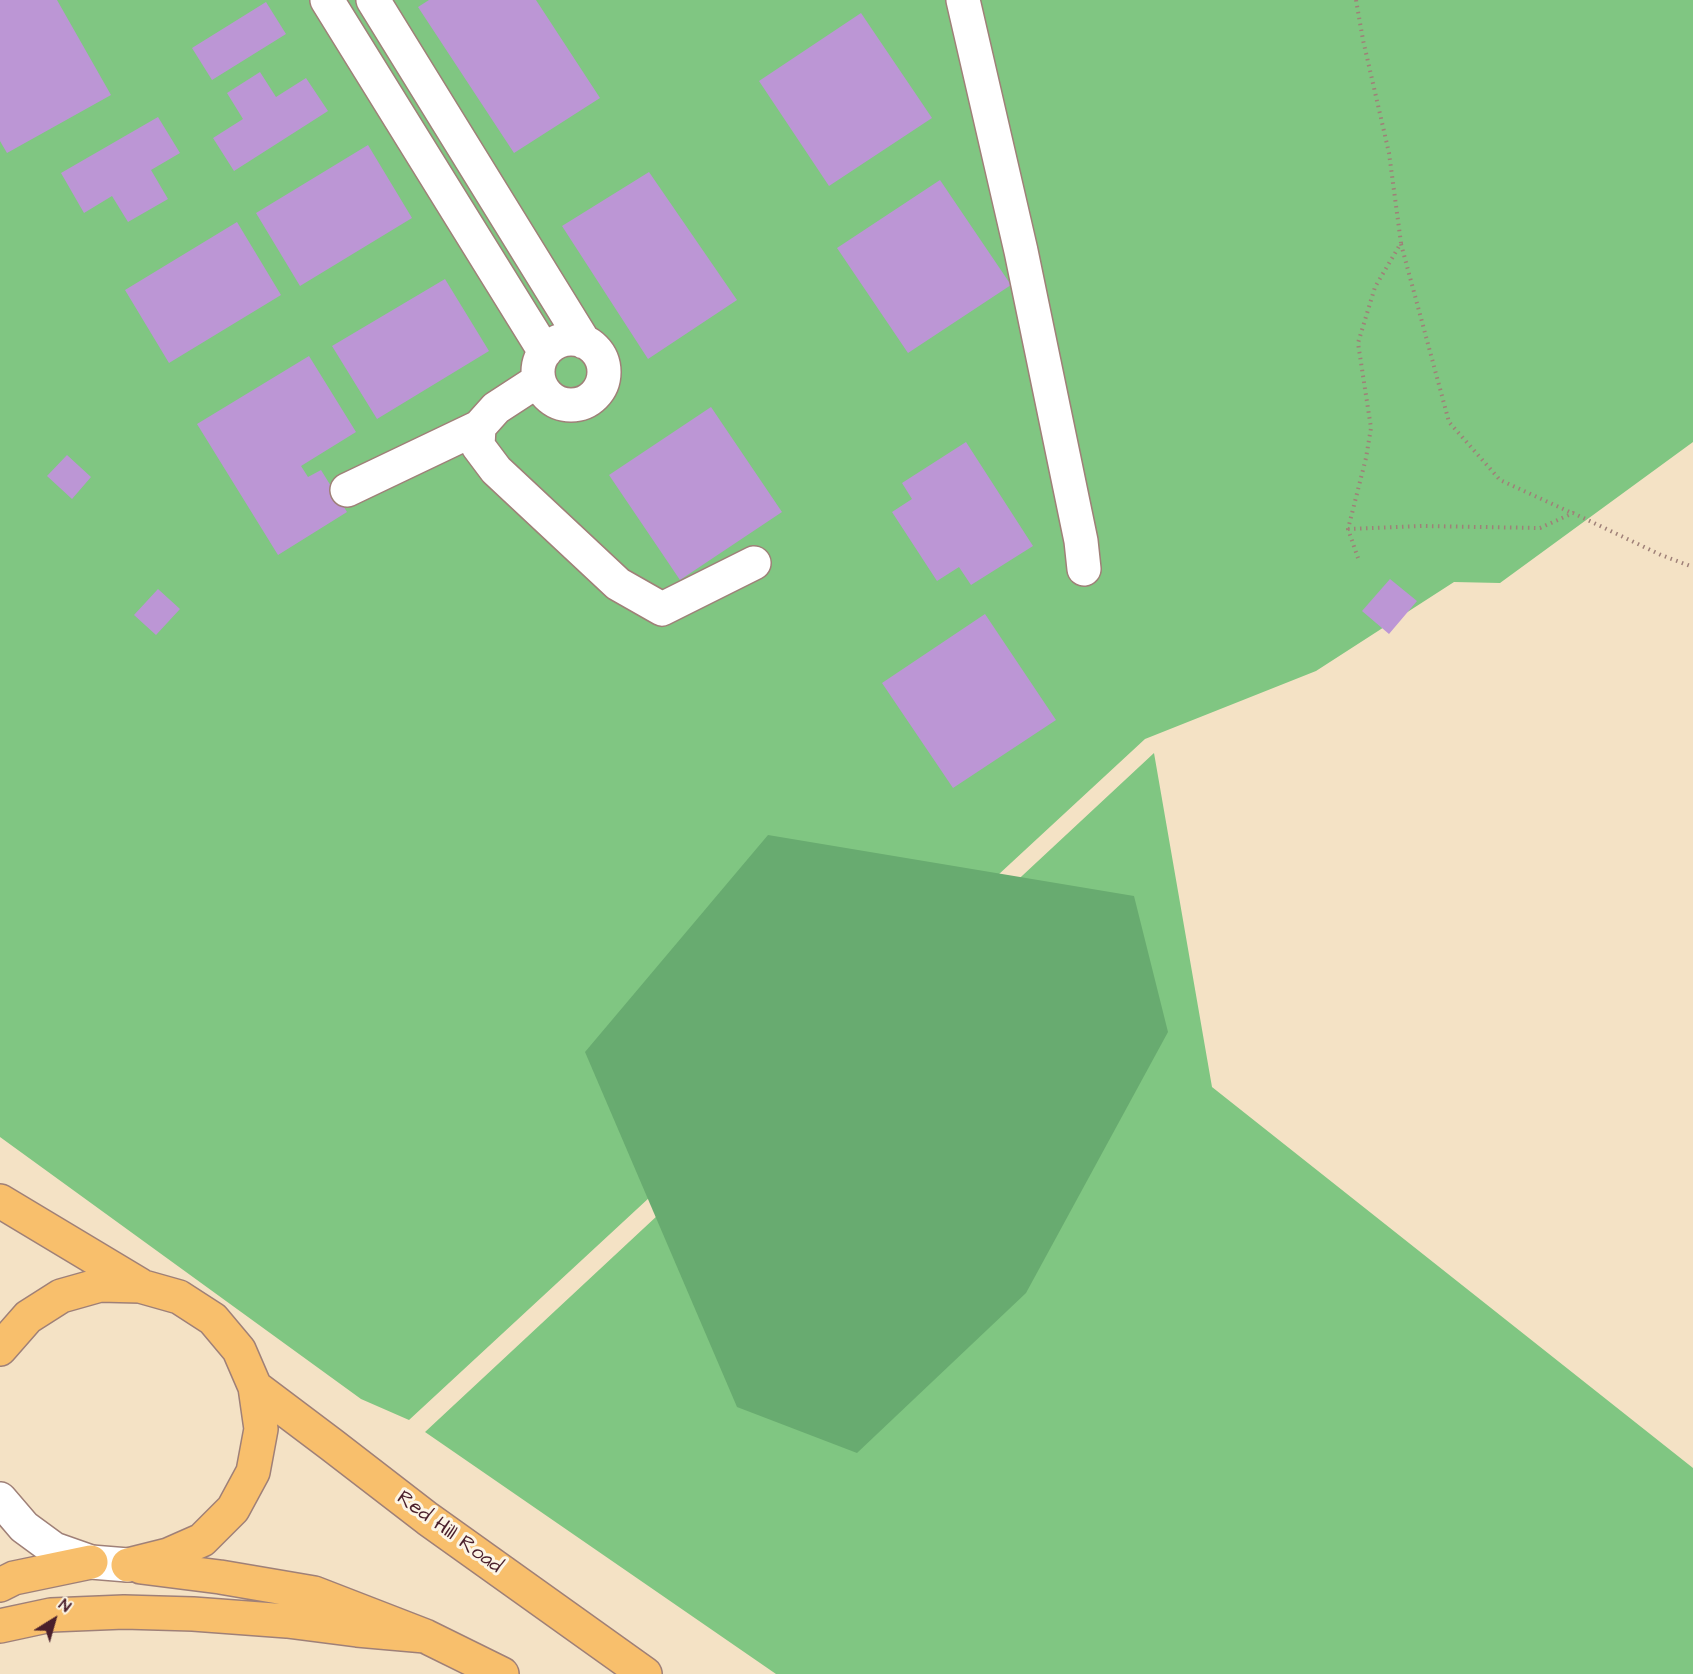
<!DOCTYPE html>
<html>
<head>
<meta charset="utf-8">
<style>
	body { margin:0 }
	#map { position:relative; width:1693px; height:1674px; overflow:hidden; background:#f4e2c5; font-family:"Architects Daughter",sans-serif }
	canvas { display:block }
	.north { position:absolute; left:24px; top:1590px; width:60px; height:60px; -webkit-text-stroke:4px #fcf5e5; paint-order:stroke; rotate:37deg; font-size:16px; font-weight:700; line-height:24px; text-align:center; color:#4a1f2b }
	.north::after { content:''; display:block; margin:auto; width:21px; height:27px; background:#4a1f2b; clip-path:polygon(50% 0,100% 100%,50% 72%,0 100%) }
</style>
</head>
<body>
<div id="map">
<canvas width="1693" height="1674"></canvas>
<div class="north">N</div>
</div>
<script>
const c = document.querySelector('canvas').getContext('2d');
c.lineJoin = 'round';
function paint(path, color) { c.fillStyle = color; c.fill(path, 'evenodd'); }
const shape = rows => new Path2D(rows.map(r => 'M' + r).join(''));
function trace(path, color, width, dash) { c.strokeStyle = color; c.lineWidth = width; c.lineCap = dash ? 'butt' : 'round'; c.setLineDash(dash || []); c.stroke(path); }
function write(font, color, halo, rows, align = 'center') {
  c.font = font + ' "Architects Daughter",sans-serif'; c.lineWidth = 6; c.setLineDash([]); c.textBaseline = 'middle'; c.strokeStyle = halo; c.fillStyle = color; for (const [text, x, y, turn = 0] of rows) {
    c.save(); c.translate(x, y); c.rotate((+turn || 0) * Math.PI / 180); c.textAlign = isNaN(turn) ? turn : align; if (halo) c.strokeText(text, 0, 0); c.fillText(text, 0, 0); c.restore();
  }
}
paint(shape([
	[0,0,1693,0,1693,442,1500,583,1454,582,1316,671,1145,739,409,1420,361,1399,0,1137],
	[1154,753,1212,1087,1693,1468,1693,1674,776,1674,425,1432]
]), '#80c682');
paint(shape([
	[768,835,1134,896,1168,1032,1026,1293,857,1453,737,1407,585,1052]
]), '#68ab70');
paint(shape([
	[0,0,57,0,111,95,7,153,0,141],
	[429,0,536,0,600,98,514,153,418,7],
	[266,2,286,34,212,80,192,48],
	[861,13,932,118,829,186,759,81],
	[260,72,276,97,306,78,328,111,234,171,213,138,243,119,227,93],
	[158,117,180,153,151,170,168,199,128,222,112,196,84,213,61,173],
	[368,145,412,218,300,286,256,213],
	[649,172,737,300,648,359,562,226],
	[940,180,1011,285,908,353,837,248],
	[237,222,281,295,169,363,125,290],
	[445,279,489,351,377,419,332,346],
	[309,356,356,432,301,466,308,477,321,470,347,512,278,555,197,424],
	[711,407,782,512,680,580,609,475],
	[966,442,1033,546,971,585,959,567,937,581,892,512,912,499,902,483],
	[67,455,91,477,72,499,47,476],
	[1390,579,1417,601,1389,634,1362,611],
	[158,589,180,609,156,635,134,615],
	[985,614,1056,720,953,788,882,683]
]), '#bc96d5');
const minor = shape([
	[327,0,545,352],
	[373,0,584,342],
	[963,0,1021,251,1081,541,1084,569],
	'538 372a33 33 0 1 1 66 0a33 33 0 1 1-66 0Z',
	[539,380,496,408,479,427,478,446,496,470,618,584,662,609,754,563],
	[347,490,479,427],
	[0,1499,24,1527,54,1549,91,1562,128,1565]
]);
const major = shape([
	[0,1201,140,1285],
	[0,1349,28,1317,61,1296,100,1285,140,1286,179,1297,213,1319,239,1350,255,1387,261,1429,253,1472,233,1509,202,1540,168,1555,128,1565],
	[255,1387,332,1445,428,1519,645,1674],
	[141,1567,220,1577,314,1593,425,1636,502,1674],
	[0,1585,14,1578,91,1562],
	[0,1626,51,1615,124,1612,193,1614,287,1621,357,1630,425,1636]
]);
trace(minor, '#9f8078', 36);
trace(major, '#9f8078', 36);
trace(shape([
	[1356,0,1363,40,1389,153,1401,243,1375,287,1358,343,1371,428,1366,458,1348,529,1358,558],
	[1401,244,1449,422,1500,480,1572,513],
	[1348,529,1422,526,1540,528,1573,513,1661,555,1693,567]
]), '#9f8078', 4, [1.5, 4.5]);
trace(minor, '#fff', 33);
trace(major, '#f8bf6c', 33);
write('21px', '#4a1f2b', '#fcf5e5', [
	["Red Hill Road",449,1533,36]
]);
</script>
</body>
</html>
